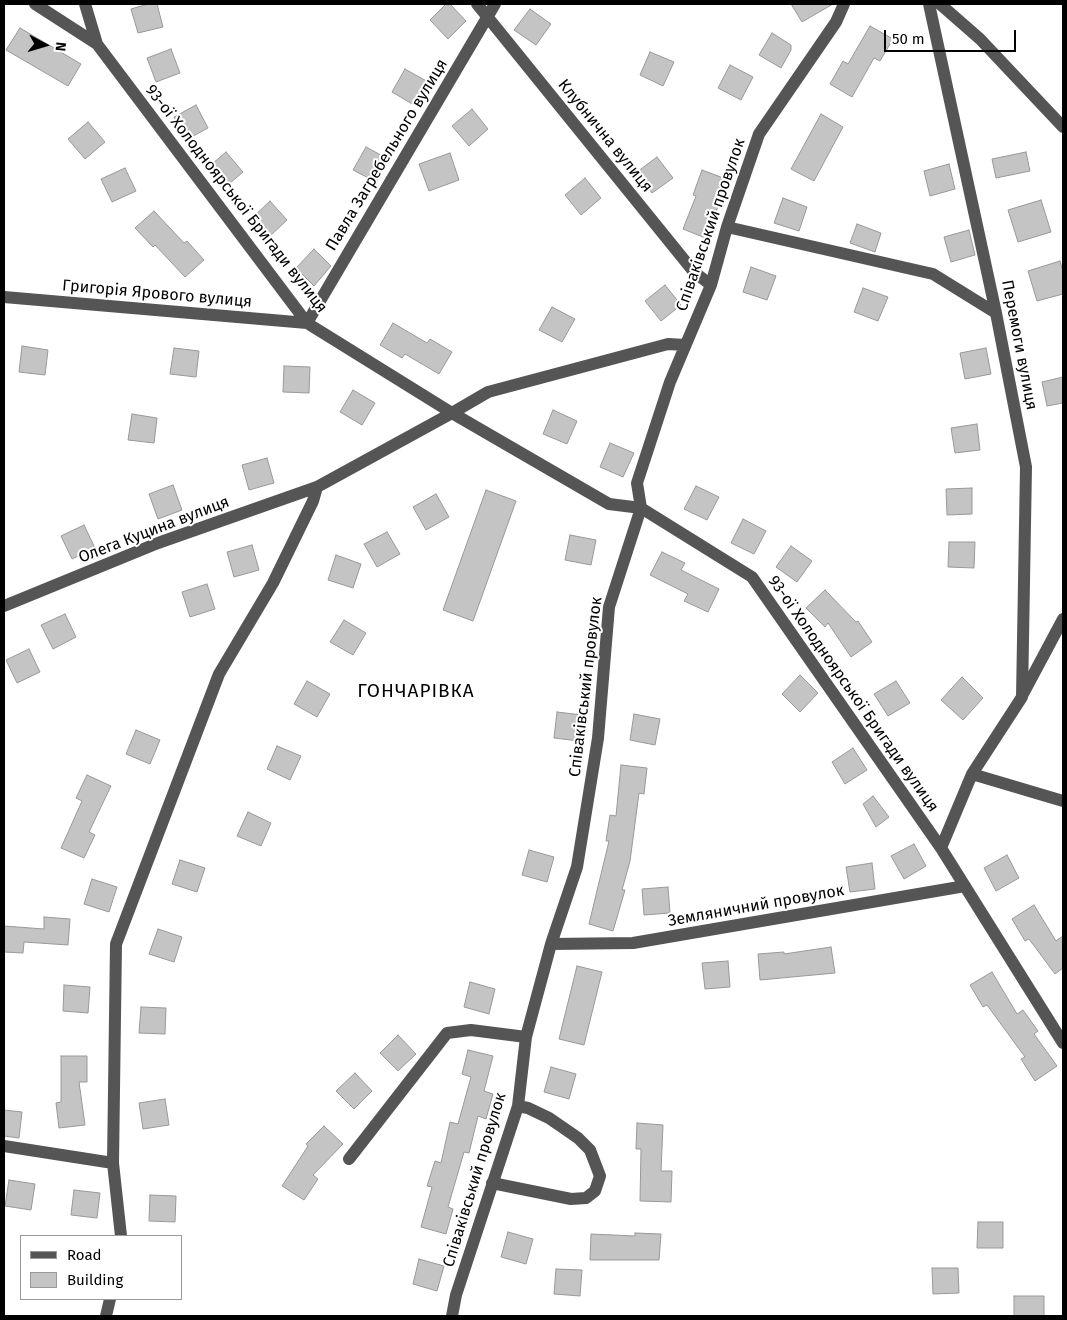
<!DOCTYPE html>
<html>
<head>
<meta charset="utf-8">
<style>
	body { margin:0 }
	#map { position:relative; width:1067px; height:1320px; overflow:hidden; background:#fff; font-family:"Fira Sans",sans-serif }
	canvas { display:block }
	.frame { position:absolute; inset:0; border:5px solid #000; pointer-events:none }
	.legend { position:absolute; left:20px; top:1235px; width:162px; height:65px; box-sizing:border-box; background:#fff; border:1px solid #999; margin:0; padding:6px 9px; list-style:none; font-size:15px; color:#000 }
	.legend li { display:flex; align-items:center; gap:10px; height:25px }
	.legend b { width:25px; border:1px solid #999 }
	.north { position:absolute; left:20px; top:20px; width:50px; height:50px; -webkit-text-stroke:4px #fff; paint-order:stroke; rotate:96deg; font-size:14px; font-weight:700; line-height:20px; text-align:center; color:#000 }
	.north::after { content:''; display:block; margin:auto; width:18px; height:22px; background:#000; clip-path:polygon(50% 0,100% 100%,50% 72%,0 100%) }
	.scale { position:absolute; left:884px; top:30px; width:132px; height:22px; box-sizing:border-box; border:2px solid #000; border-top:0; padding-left:6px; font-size:15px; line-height:18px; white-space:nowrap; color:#000; -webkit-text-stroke:4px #fff; paint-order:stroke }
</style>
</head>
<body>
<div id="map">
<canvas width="1067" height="1320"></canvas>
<div class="frame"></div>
<ul class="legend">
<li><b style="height:6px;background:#555"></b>Road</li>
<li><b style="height:14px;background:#c4c4c4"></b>Building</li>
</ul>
<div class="north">N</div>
<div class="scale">50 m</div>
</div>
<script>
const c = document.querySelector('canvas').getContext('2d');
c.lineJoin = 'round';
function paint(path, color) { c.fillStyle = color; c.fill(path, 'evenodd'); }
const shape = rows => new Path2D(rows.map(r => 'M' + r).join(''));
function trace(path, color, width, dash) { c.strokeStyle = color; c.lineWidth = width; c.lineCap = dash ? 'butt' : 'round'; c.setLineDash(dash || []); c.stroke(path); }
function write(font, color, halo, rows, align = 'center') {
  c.font = font + ' "Fira Sans",sans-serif'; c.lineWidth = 4; c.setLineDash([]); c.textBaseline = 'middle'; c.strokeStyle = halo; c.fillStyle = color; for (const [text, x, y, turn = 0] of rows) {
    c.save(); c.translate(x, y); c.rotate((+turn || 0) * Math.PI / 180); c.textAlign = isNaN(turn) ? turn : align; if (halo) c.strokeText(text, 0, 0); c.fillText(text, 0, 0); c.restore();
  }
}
const building = shape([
	[148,4,157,4,163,27,138,33,131,9,148,4],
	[446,4,450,4,466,21,448,39,430,20,446,4],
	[791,4,833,4,802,22,791,4],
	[530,9,551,24,536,45,514,30,530,9],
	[870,26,893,39,880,61,874,58,852,97,830,84,843,61,848,64,870,26],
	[20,28,81,64,68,86,6,50,20,28],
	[772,33,791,45,791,50,781,68,759,55,772,33],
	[171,49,180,73,156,82,147,58,171,49],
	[650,52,674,62,663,86,640,75,650,52],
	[730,65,753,77,741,100,718,88,730,65],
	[405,69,428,82,414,105,392,92,405,69],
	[196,105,208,128,186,140,174,117,196,105],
	[472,109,488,129,469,146,452,126,472,109],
	[821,114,843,127,814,181,791,169,821,114],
	[88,122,105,142,85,159,68,139,88,122],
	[366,147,388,159,376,182,353,170,366,147],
	[226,152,243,172,223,189,206,169,226,152],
	[1026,152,1030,171,996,178,992,159,1026,152],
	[450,153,459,180,429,191,419,164,450,153],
	[657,157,673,178,652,193,637,172,657,157],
	[949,164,955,189,930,196,924,171,949,164],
	[125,168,136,191,112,202,101,179,125,168],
	[702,170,726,179,708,239,683,229,696,196,693,195,702,170],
	[585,178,601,198,581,215,565,195,585,178],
	[783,198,807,207,799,231,774,223,783,198],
	[1041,200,1051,232,1018,242,1008,210,1041,200],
	[270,201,287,220,268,238,251,219,270,201],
	[154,211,184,243,187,241,204,260,185,277,155,245,153,247,135,228,154,211],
	[857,224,881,233,875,252,850,243,857,224],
	[969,230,975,255,951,262,944,237,969,230],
	[314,249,331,266,314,286,296,268,314,249],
	[1060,261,1063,271,1063,294,1037,301,1028,271,1060,261],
	[751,267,776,276,767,300,743,292,751,267],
	[665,285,681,305,661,321,645,301,665,285],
	[863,288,888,297,878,321,854,312,863,288],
	[552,307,575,319,562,342,539,330,552,307],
	[393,323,427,343,430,339,452,352,439,374,405,354,402,358,380,345,393,323],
	[22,346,48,350,45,375,19,372,22,346],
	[174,348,199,351,196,377,170,374,174,348],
	[986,348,991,374,965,379,960,353,986,348],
	[284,366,310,367,309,393,283,392,284,366],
	[1063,377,1063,403,1047,406,1042,382,1063,377],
	[353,390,375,403,362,425,340,412,353,390],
	[553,410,577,421,567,444,543,434,553,410],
	[132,414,157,418,154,443,128,440,132,414],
	[977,424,980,450,955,453,951,428,977,424],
	[610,443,634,453,623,477,600,467,610,443],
	[267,458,274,483,249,490,242,465,267,458],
	[173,485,182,510,158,519,149,494,173,485],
	[696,486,719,497,707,520,684,509,696,486],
	[972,488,972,514,947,515,946,489,972,488],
	[486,490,516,501,473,621,443,610,486,490],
	[436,494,449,517,426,530,413,507,436,494],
	[743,519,766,531,754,554,731,543,743,519],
	[84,525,95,548,72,559,61,536,84,525],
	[387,532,400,554,377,567,364,544,387,532],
	[570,535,596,540,591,565,565,560,570,535],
	[949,542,975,542,974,568,948,567,949,542],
	[252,545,259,570,234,577,227,552,252,545],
	[791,546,812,561,797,582,776,567,791,546],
	[662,552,685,563,681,570,719,589,708,612,684,601,688,594,650,575,662,552],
	[336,555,361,564,353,588,328,580,336,555],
	[207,584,215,609,190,617,182,592,207,584],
	[825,590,856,622,858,621,872,642,851,657,828,623,825,627,806,608,825,590],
	[65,614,76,637,53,649,41,625,65,614],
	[344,620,366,633,353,655,330,642,344,620],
	[29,649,40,672,17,683,6,660,29,649],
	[800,675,818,693,800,712,782,694,800,675],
	[962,677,983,698,963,720,941,700,962,677],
	[307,681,330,694,317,717,294,704,307,681],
	[896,681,910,703,888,716,874,694,896,681],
	[557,712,582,715,579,741,554,738,557,712],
	[634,714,660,719,655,745,630,740,634,714],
	[136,730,160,740,150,764,126,754,136,730],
	[277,746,301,756,290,780,267,769,277,746],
	[853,748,867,770,845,784,832,762,853,748],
	[621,765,647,768,644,794,639,793,630,861,622,890,625,890,613,931,589,924,609,841,606,841,610,815,616,816,621,765],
	[87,775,111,786,89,832,95,835,84,858,61,848,82,801,76,798,87,775],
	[873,796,889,817,876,827,863,804,873,796],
	[248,812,271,823,261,846,237,836,248,812],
	[914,844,926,866,904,879,891,856,914,844],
	[529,850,554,857,547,882,522,875,529,850],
	[1007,855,1019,878,996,891,984,868,1007,855],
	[180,860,205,868,197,892,172,884,180,860],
	[872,863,875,889,850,892,846,867,872,863],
	[92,879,117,887,109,912,84,904,92,879],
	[668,887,670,913,644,915,642,889,668,887],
	[1034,905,1056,941,1063,936,1063,968,1055,974,1029,939,1025,941,1012,919,1034,905],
	[44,917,70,919,68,945,24,942,23,953,4,952,4,926,44,929,44,917],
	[158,929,182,937,174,962,149,954,158,929],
	[831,947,835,973,760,980,758,954,784,952,784,954,831,947],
	[728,961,730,987,705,989,702,963,728,961],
	[577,966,602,972,584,1045,559,1039,577,966],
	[992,972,1017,1014,1023,1010,1038,1031,1034,1034,1057,1066,1035,1081,1021,1059,1025,1057,987,1005,983,1007,970,985,992,972],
	[470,982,495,989,489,1014,464,1007,470,982],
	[64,985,90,987,88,1013,63,1011,64,985],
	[141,1007,166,1008,165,1034,139,1033,141,1007],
	[398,1035,416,1054,398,1071,380,1053,398,1035],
	[468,1050,493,1056,484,1091,493,1094,486,1119,478,1116,469,1153,464,1152,448,1207,453,1209,446,1234,421,1227,432,1187,427,1186,435,1161,441,1163,450,1122,458,1124,471,1077,462,1074,468,1050],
	[61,1056,87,1056,87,1082,79,1082,85,1125,59,1128,56,1103,61,1102,61,1056],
	[551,1067,576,1074,569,1099,544,1092,551,1067],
	[355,1073,372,1091,354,1109,336,1091,355,1073],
	[165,1099,169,1125,143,1129,139,1103,165,1099],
	[4,1110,22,1112,19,1138,4,1136,4,1110],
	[637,1123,663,1125,661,1171,672,1171,671,1202,640,1201,641,1149,636,1149,637,1123],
	[324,1126,343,1144,313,1175,318,1179,304,1200,282,1186,308,1146,306,1144,324,1126],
	[9,1180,35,1184,31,1210,5,1206,9,1180],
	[74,1190,100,1193,97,1218,71,1215,74,1190],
	[150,1195,176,1196,175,1222,149,1221,150,1195],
	[978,1222,1003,1222,1003,1248,977,1248,978,1222],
	[508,1232,533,1239,526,1264,501,1257,508,1232],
	[635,1233,661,1234,659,1260,590,1260,591,1234,635,1236,635,1233],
	[419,1259,444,1266,437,1291,413,1284,419,1259],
	[932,1268,958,1268,959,1293,933,1294,932,1268],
	[556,1269,582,1270,580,1296,554,1294,556,1269],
	[1014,1296,1044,1296,1044,1316,1014,1316,1014,1296]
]);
paint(building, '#c4c4c4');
trace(building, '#999', 1);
trace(shape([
	[35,4,97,44,307,323,452,413,488,392,668,344,685,345],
	[85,4,97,44],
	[477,4,694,272,711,285],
	[929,4,996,313,1026,467,1022,697,972,774,941,848],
	[940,4,980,39,1063,127],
	[727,227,933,274,996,313],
	[4,297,307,323,495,4],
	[4,606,158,543,317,487],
	[1023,694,1063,619],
	[972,774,1063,801],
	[551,944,633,943,965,886],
	[4,1146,113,1163],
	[349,1159,447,1033,471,1030,526,1037],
	[492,1183,571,1199,586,1198,595,1191,600,1176,590,1150,578,1138,549,1118,528,1108,518,1106],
	[121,1236,113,1163,116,944,219,674,273,583,313,501,317,487,452,413,609,504,641,508,752,577,941,848,1063,1043],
	[106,1316,110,1299],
	[452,1316,456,1295,518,1106,526,1037,551,944,577,867,598,738,609,607,641,508,637,483,670,382,711,285,727,227,759,134,836,22,844,4]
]), '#555', 12);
write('16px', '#000', '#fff', [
	["Клубнична вулиця",605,136,51],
	["Павла Загребельного вулиця",387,155,-59],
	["93-ої Холодноярської Бригади вулиця",236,199,52],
	["Співаківський провулок",711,225,-71],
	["Григорія Ярового вулиця",157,294,5],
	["Перемоги вулиця",1019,345,79],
	["Олега Куцина вулиця",154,530,-21],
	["Співаківський провулок",586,687,-83],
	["93-ої Холодноярської Бригади вулиця",853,694,55],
	["Земляничний провулок",756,906,-10],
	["Співаківський провулок",475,1180,-73]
]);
c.letterSpacing = '1px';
write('19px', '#000', '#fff', [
	["ГОНЧАРІВКА",416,692]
]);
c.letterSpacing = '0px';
</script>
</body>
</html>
